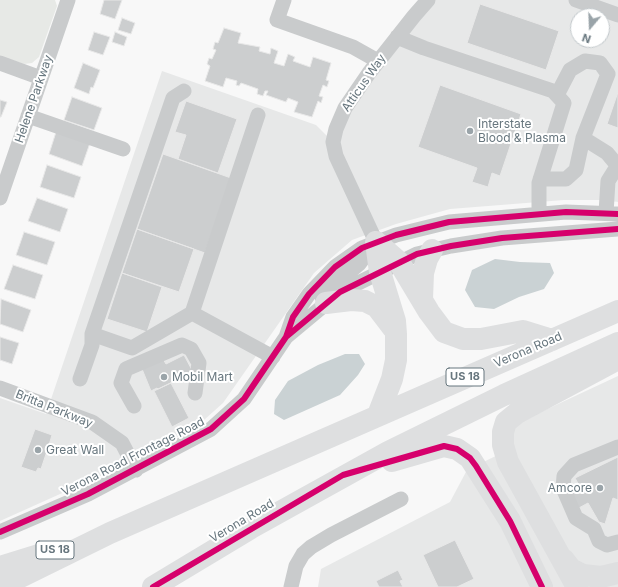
<!DOCTYPE html>
<html>
<head>
<meta charset="utf-8">
<style>
	body { margin:0 }
	#map { position:relative; width:618px; height:587px; overflow:hidden; background:#f8f8f8; font-family:Inter,sans-serif }
	canvas { display:block }
	.north { position:absolute; left:570px; top:8px; width:40px; height:40px; box-sizing:border-box; background:#fff; border:1px solid #c2c8cb; border-radius:50%; rotate:199deg; font-size:11px; font-weight:700; line-height:16px; text-align:center; color:#67767e }
	.north::after { content:''; display:block; margin:auto; width:14px; height:18px; background:#9aa4a9; clip-path:polygon(50% 0,100% 100%,50% 72%,0 100%) }
</style>
</head>
<body>
<div id="map">
<canvas width="618" height="587"></canvas>
<div class="north">N</div>
</div>
<script>
const c = document.querySelector('canvas').getContext('2d');
c.lineJoin = 'round';
function paint(path, color) { c.fillStyle = color; c.fill(path, 'evenodd'); }
const shape = rows => new Path2D(rows.map(r => 'M' + r).join(''));
function trace(path, color, width, dash) { c.strokeStyle = color; c.lineWidth = width; c.lineCap = dash ? 'butt' : 'round'; c.setLineDash(dash || []); c.stroke(path); }
function write(font, color, halo, rows, align = 'center') {
  c.font = font + ' Inter,sans-serif'; c.lineWidth = 4; c.setLineDash([]); c.textBaseline = 'middle'; c.strokeStyle = halo; c.fillStyle = color; for (const [text, x, y, turn = 0] of rows) {
    c.save(); c.translate(x, y); c.rotate((+turn || 0) * Math.PI / 180); c.textAlign = isNaN(turn) ? turn : align; if (halo) c.strokeText(text, 0, 0); c.fillText(text, 0, 0); c.restore();
  }
}
paint(shape([
	[428,0,618,0,618,202,604,200,564,200,450,209,396,224,352,240,314,273,223,403,204,420,158,450,0,521,0,398,46,414,162,71,316,125,333,142,336,129],
	[578,16,602,16,602,40,578,40],
	[618,376,618,587,318,587,321,569,450,502,467,470,508,450,515,426,543,411]
]), '#e7e8e8');
paint(shape([
	[0,0,55,0,57,6,39,57,32,63,24,64,0,56]
]), '#e7e9e6');
paint(shape([
	[495,259,520,262,550,263,554,273,544,289,519,297,494,309,475,307,465,290,472,270],
	[345,354,359,354,365,364,358,375,340,395,284,420,274,414,275,400,288,381,318,365]
]), '#cad2d4');
const building = shape([
	[104,0,122,0,115,19,100,14,104,0],
	[480,4,559,31,546,70,467,43,480,4],
	[122,18,135,23,131,34,118,30,122,18],
	[224,28,241,33,238,43,260,47,259,51,270,54,271,48,278,51,274,63,284,66,288,54,295,57,293,61,310,67,313,57,331,63,326,80,329,81,327,87,323,85,319,96,323,97,321,103,318,101,312,117,294,112,298,102,288,98,286,102,266,95,268,91,265,91,263,96,257,94,258,89,241,83,239,86,236,85,237,81,226,78,223,87,205,81,210,66,207,64,209,58,212,59,216,50,213,49,215,42,218,43,224,28],
	[94,32,110,37,103,55,88,50,94,32],
	[115,32,127,37,124,46,112,42,115,32],
	[83,63,100,70,93,88,91,87,89,94,74,88,83,63],
	[440,85,521,114,500,176,492,173,488,187,472,182,477,168,418,147,440,85],
	[618,92,618,128,607,124,618,92],
	[72,97,102,108,94,130,64,120,72,97],
	[0,100,7,102,1,117,0,117,0,100],
	[186,101,237,119,218,173,178,159,186,135,175,132,186,101],
	[56,132,90,143,82,166,49,154,56,132],
	[163,154,231,178,205,253,137,229,163,154],
	[47,165,81,177,74,198,40,187,47,165],
	[37,198,68,209,60,232,28,221,37,198],
	[137,229,194,249,179,292,122,273,137,229],
	[24,232,55,242,47,265,16,255,24,232],
	[13,265,43,275,35,299,4,289,13,265],
	[122,273,162,287,147,332,107,319,122,273],
	[1,299,31,310,23,332,0,324,1,299],
	[0,337,19,343,12,364,0,360,0,337],
	[184,355,193,372,158,389,157,388,151,391,142,369,163,359,166,364,184,355],
	[171,383,189,418,172,427,154,391,171,383],
	[35,429,52,435,49,445,52,446,49,455,46,454,41,469,38,468,36,472,21,467,35,429],
	[618,457,618,500,613,498,605,524,599,522,588,503,577,509,568,492,580,487,575,478,618,457],
	[455,540,474,579,457,587,438,587,423,555,455,540],
	[398,570,403,580,400,581,403,587,379,587,376,581,398,570]
]);
paint(building, '#cccecf');
trace(building, '#e8e8e8', 1);
trace(shape([
	[284,0,277,20,353,47,378,61],
	[576,0,618,15],
	[397,37,424,48,553,91,564,103,539,183,539,214],
	[0,63,41,78],
	[184,91,173,98,92,334,132,348,192,313],
	[557,95,570,70,585,61,600,63,608,74,583,138],
	[258,115,192,313,273,357],
	[28,116,123,149],
	[540,179,566,179,576,170,583,138,607,153,617,165],
	[0,198,68,0],
	[606,213,608,181,618,165],
	[376,242,336,156,333,142,336,129,345,108,369,73,414,16,428,0],
	[322,297,330,288,359,264,375,243],
	[286,337,340,292,417,254,451,246,502,238,618,229],
	[80,379,92,345,92,334],
	[0,388,92,422,122,443,136,470],
	[134,406,121,383,126,369,182,345,191,349,199,363,195,393],
	[618,447,574,465,564,476,563,488,576,518,594,529,599,541,607,545,618,542],
	[0,532,88,494,211,429,244,399,286,337,293,317,309,294,335,267,362,248,396,235,449,222,566,212,618,214],
	[291,587,296,566,303,554,311,547,331,535,401,499]
]), '#c9cbcc', 15);
trace(shape([
	[376,242,399,262,429,312,444,332,463,339,481,339,523,331,552,340],
	[376,242,380,272,395,321,396,334,396,360,392,379,378,415],
	[422,299,423,273,427,259,432,250],
	[326,303,351,300,365,301,377,307,393,328],
	[392,461,444,446,457,449,470,458,510,521,542,587],
	[564,560,571,569,583,575,601,577,618,573],
	[0,567,42,554],
	[0,587,110,533,618,311],
	[153,587,251,528,388,452,504,395,618,343],
	[577,587,508,462,503,445,503,432,506,422,517,413,618,359]
]), '#dedfe0', 22);
trace(shape([
	[286,337,340,292,417,254,451,246,502,238,618,229],
	[0,532,88,494,211,429,244,399,286,337,293,317,309,294,335,267,362,248,396,235,449,222,566,212,618,214],
	[153,587,343,475,444,446,457,449,470,458,476,466,510,521,542,587]
]), '#d6006c', 6);
for (const [x, y, r, color] of [
	[470,131,4,"#9aa4a9"],
	[164,377,4,"#9aa4a9"],
	[38,450,4,"#9aa4a9"],
	[600,488,4,"#9aa4a9"]
]) { const dot = new Path2D(); dot.arc(x, y, r, 0, 2 * Math.PI); c.fillStyle = color; c.fill(dot); trace(dot, '#fff', 1.5); }
for (const [x, y, w] of [
	[465,377,38],
	[55,550,38]
]) { const box = new Path2D(); box.roundRect(x - w / 2, y - 9, w, 18, 3); c.fillStyle = '#fff'; c.fill(box); trace(box, '#67767e', 1); }
write('bold 11px', '#67767e', null, [
	["US 18",465,377],
	["US 18",55,550]
]);
write('12px', '#67767e', '#fff', [
	["Atticus Way",364,83,-55],
	["Helene Parkway",34,99,-71],
	["Verona Road",528,350,-23],
	["Britta Parkway",54,409,22],
	["Verona Road Frontage Road",133,457,-27],
	["Verona Road",242,521,-31]
]);
write('12px', '#67767e', '#fff', [
	["Interstate",478,124],
	["Blood & Plasma",478,138],
	["Mobil Mart",172,377],
	["Great Wall",46,450],
	["Amcore",592,488,"right"]
], 'left');
</script>
</body>
</html>
